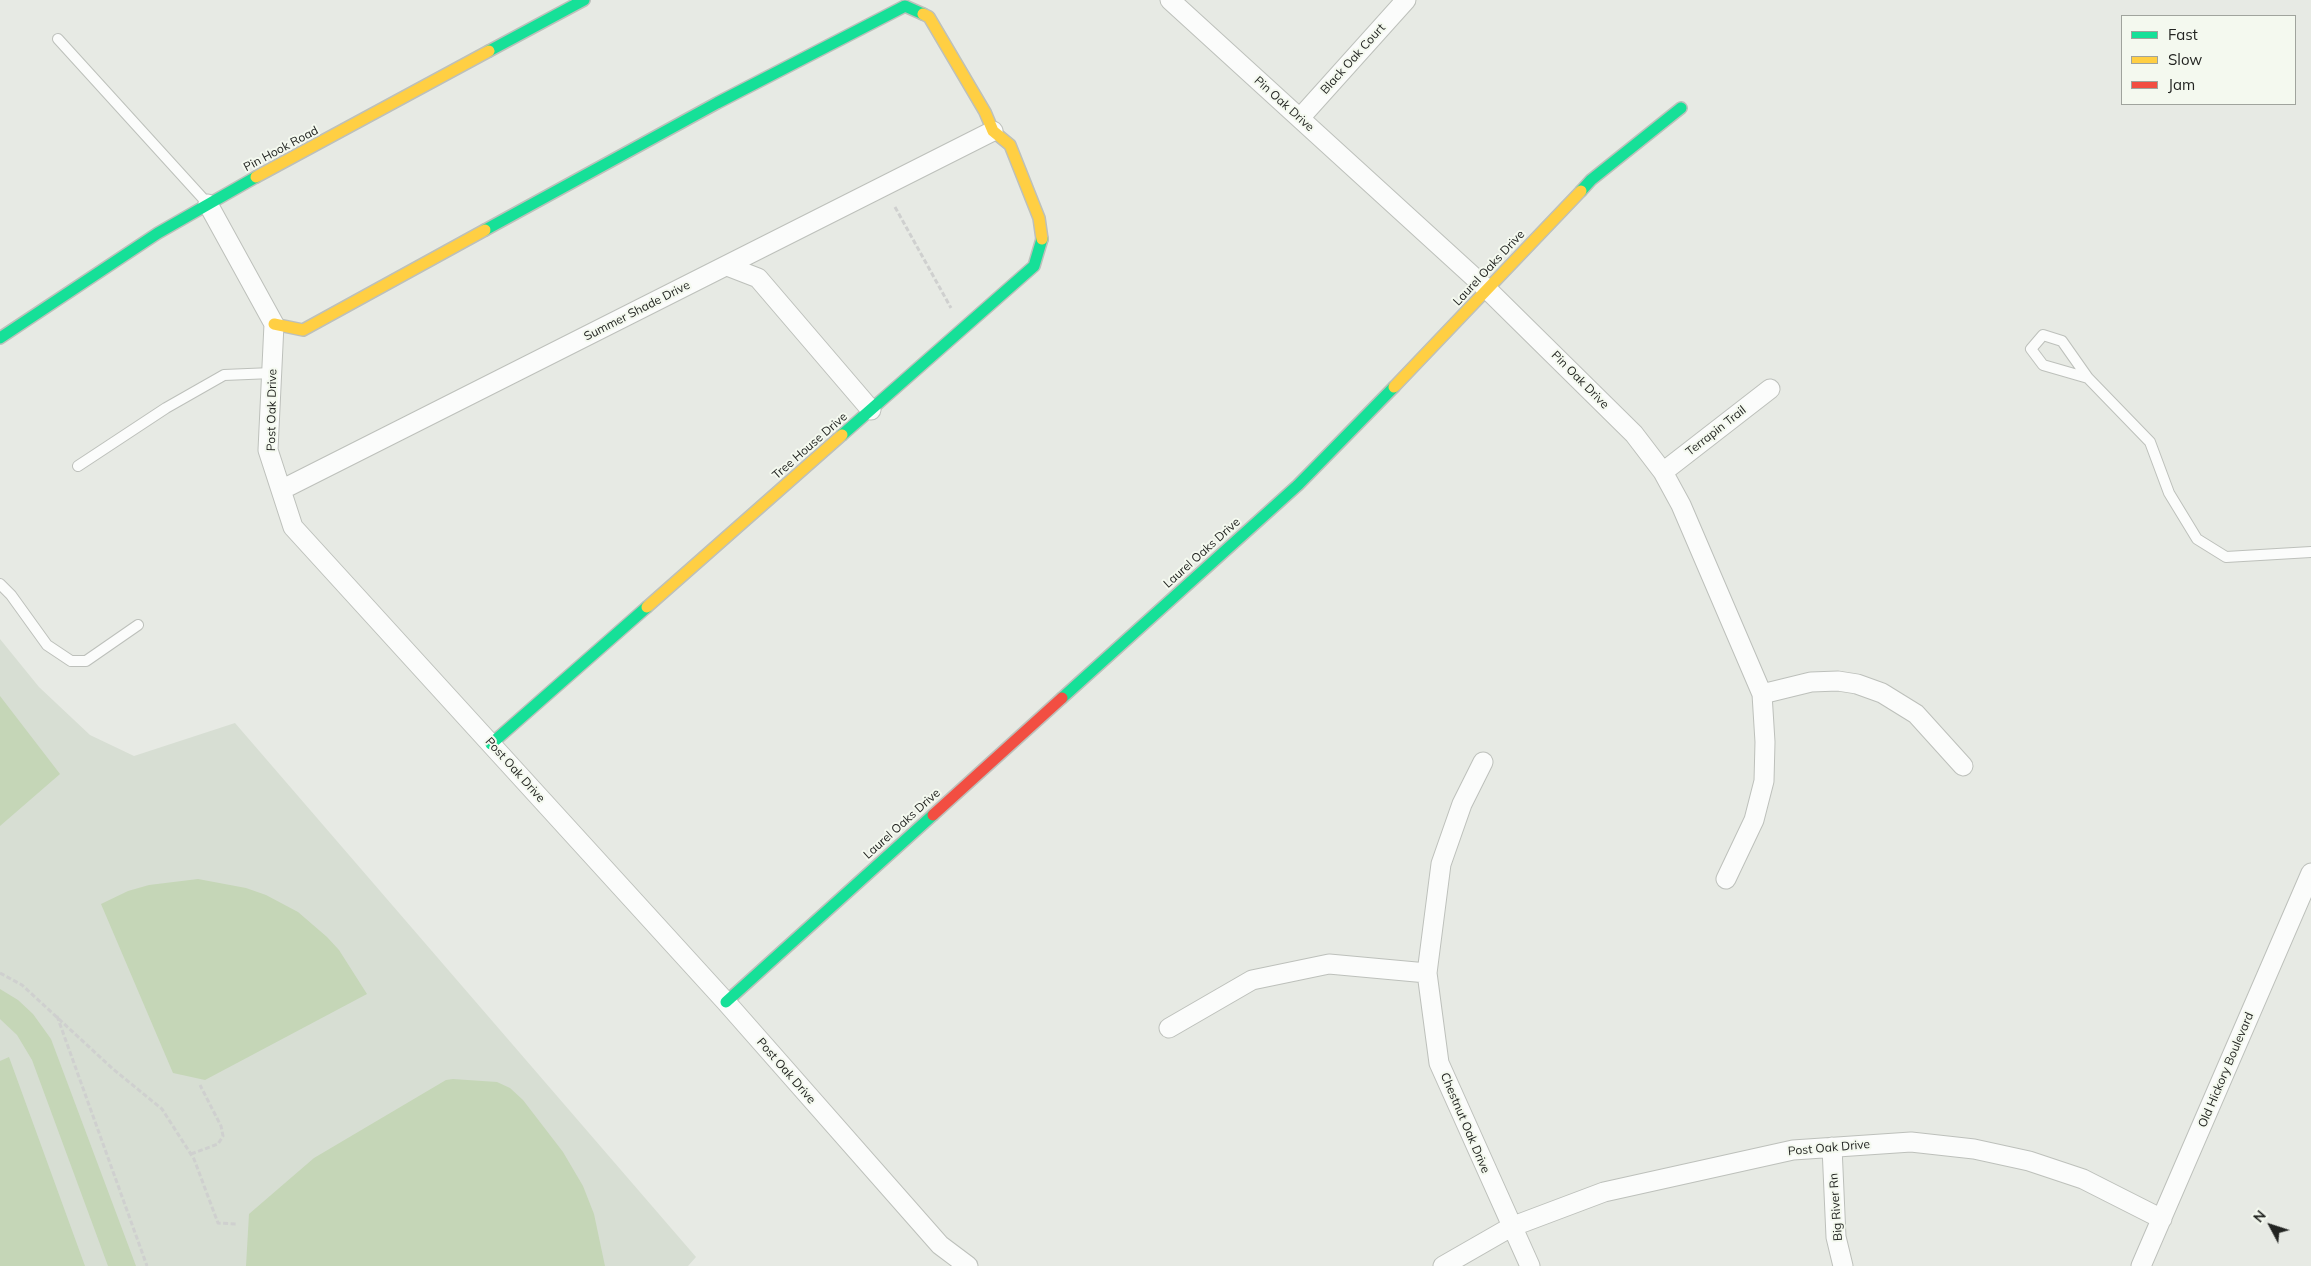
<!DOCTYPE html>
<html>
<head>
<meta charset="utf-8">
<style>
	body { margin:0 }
	#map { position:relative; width:2311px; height:1266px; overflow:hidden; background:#e7eae4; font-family:Mulish,sans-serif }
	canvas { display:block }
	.legend { position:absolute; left:2121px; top:15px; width:175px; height:90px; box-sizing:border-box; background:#f4f9ef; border:1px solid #a0a49d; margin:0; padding:6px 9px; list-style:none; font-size:15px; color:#232522 }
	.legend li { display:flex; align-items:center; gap:10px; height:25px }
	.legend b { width:25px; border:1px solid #a0a49d }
	.north { position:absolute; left:2246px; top:1201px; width:50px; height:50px; -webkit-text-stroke:4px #f4f9ef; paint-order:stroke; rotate:310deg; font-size:14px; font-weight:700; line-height:20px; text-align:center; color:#232522 }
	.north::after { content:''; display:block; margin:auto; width:18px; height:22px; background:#232522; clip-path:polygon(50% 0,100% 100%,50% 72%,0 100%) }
</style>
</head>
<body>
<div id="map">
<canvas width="2311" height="1266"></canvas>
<ul class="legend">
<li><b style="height:6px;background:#16e098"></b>Fast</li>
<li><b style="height:6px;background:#ffcf43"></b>Slow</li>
<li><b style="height:6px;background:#f24e42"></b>Jam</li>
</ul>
<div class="north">N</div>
</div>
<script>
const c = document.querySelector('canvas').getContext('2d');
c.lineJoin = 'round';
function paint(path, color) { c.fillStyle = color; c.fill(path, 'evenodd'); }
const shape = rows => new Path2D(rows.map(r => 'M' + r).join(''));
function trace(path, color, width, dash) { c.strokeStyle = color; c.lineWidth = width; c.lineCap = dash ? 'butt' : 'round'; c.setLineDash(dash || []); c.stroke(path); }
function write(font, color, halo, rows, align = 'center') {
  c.font = font + ' Mulish,sans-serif'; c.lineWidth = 4; c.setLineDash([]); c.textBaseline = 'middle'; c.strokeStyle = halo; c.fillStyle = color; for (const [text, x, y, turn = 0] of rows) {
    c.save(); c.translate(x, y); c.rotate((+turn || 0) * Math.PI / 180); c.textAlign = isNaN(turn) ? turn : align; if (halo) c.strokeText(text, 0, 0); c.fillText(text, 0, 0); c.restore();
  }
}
paint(shape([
	[0,639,39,687,90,735,134,756,235,723,696,1257,688,1266,0,1266]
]), '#d7ded3');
paint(shape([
	[0,696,60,774,0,826],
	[198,879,246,888,266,895,298,912,327,937,339,950,367,994,205,1080,173,1073,101,904,128,891,149,885],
	[0,989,18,1000,33,1014,51,1039,136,1266,108,1266,32,1060,17,1035,0,1019],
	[9,1057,85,1266,0,1266,0,1061],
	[453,1079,497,1082,510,1088,523,1100,563,1152,583,1186,594,1214,605,1266,246,1266,249,1214,314,1158,446,1080]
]), '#c5d6b7');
const lane = shape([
	[58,39,208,204],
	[2088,378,2043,365,2031,349,2043,335,2062,341,2088,378,2150,442,2169,493,2197,539,2226,557,2311,552],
	[78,466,166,408,224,375,272,373],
	[0,584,11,595,47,645,71,661,86,661,138,625]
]);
const street = shape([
	[1170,0,1488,290,1634,434,1663,472,1681,505,1762,694,1765,742,1764,781,1754,820,1726,879],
	[1300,118,1406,0],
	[208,204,274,324,268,450,293,527,726,1002,940,1245,968,1266],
	[727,266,758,278,871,410],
	[1663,472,1770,389],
	[281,490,993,131],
	[1762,694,1811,682,1838,681,1857,684,1882,693,1916,714,1963,766],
	[1483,762,1462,804,1441,864,1427,973,1439,1063,1530,1266],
	[1169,1028,1252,980,1329,964,1427,973],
	[1832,1147,1836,1237,1843,1266],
	[1443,1266,1511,1227,1604,1192,1793,1150,1911,1142,1974,1149,2029,1161,2083,1179,2162,1219],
	[2141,1266,2311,873]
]);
const fast = shape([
	[489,51,584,0],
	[1581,191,1591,180,1681,108],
	[485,230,717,103,905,6,923,14],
	[0,338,158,233,256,177],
	[842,435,1034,266,1042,239],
	[1062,698,1298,485,1394,387],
	[491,744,647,607],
	[726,1002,933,815]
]);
const slow = shape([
	[923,14,929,17,985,112,993,131,1010,145,1039,218,1042,239],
	[256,177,489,51],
	[274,324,303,330,485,230],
	[1394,387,1581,191],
	[647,607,842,435]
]);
const jam = shape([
	[933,815,1062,698]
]);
trace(lane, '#bdc0bb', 12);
trace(street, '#bdc0bb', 21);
trace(fast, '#bdc0bb', 14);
trace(slow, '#bdc0bb', 14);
trace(jam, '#bdc0bb', 14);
trace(shape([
	[895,207,951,308],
	[0,973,22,985,113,1069,162,1109,194,1159,218,1223,238,1224],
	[57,1016,147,1266],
	[191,1154,218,1144,223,1136,221,1126,200,1085]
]), '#cfd0cf', 3, [5, 2.5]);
trace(lane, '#fbfcfb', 10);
trace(street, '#fbfcfb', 19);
trace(fast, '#16e098', 11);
trace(slow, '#ffcf43', 11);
trace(jam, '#f24e42', 11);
write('12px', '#232522', '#f4f9ef', [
	["Black Oak Court",1353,59,-48],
	["Pin Oak Drive",1284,104,42],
	["Pin Hook Road",281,149,-28],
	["Laurel Oaks Drive",1489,268,-47],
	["Summer Shade Drive",637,311,-27],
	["Pin Oak Drive",1580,380,45],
	["Post Oak Drive",272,410,-89],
	["Terrapin Trail",1716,431,-38],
	["Tree House Drive",810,446,-41],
	["Laurel Oaks Drive",1202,553,-42],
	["Post Oak Drive",515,770,48],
	["Laurel Oaks Drive",902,824,-42],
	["Old Hickory Boulevard",2226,1070,-67],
	["Post Oak Drive",786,1071,49],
	["Chestnut Oak Drive",1465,1123,67],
	["Post Oak Drive",1829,1148,-5],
	["Big River Rn",1836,1207,-94]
]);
</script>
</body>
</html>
